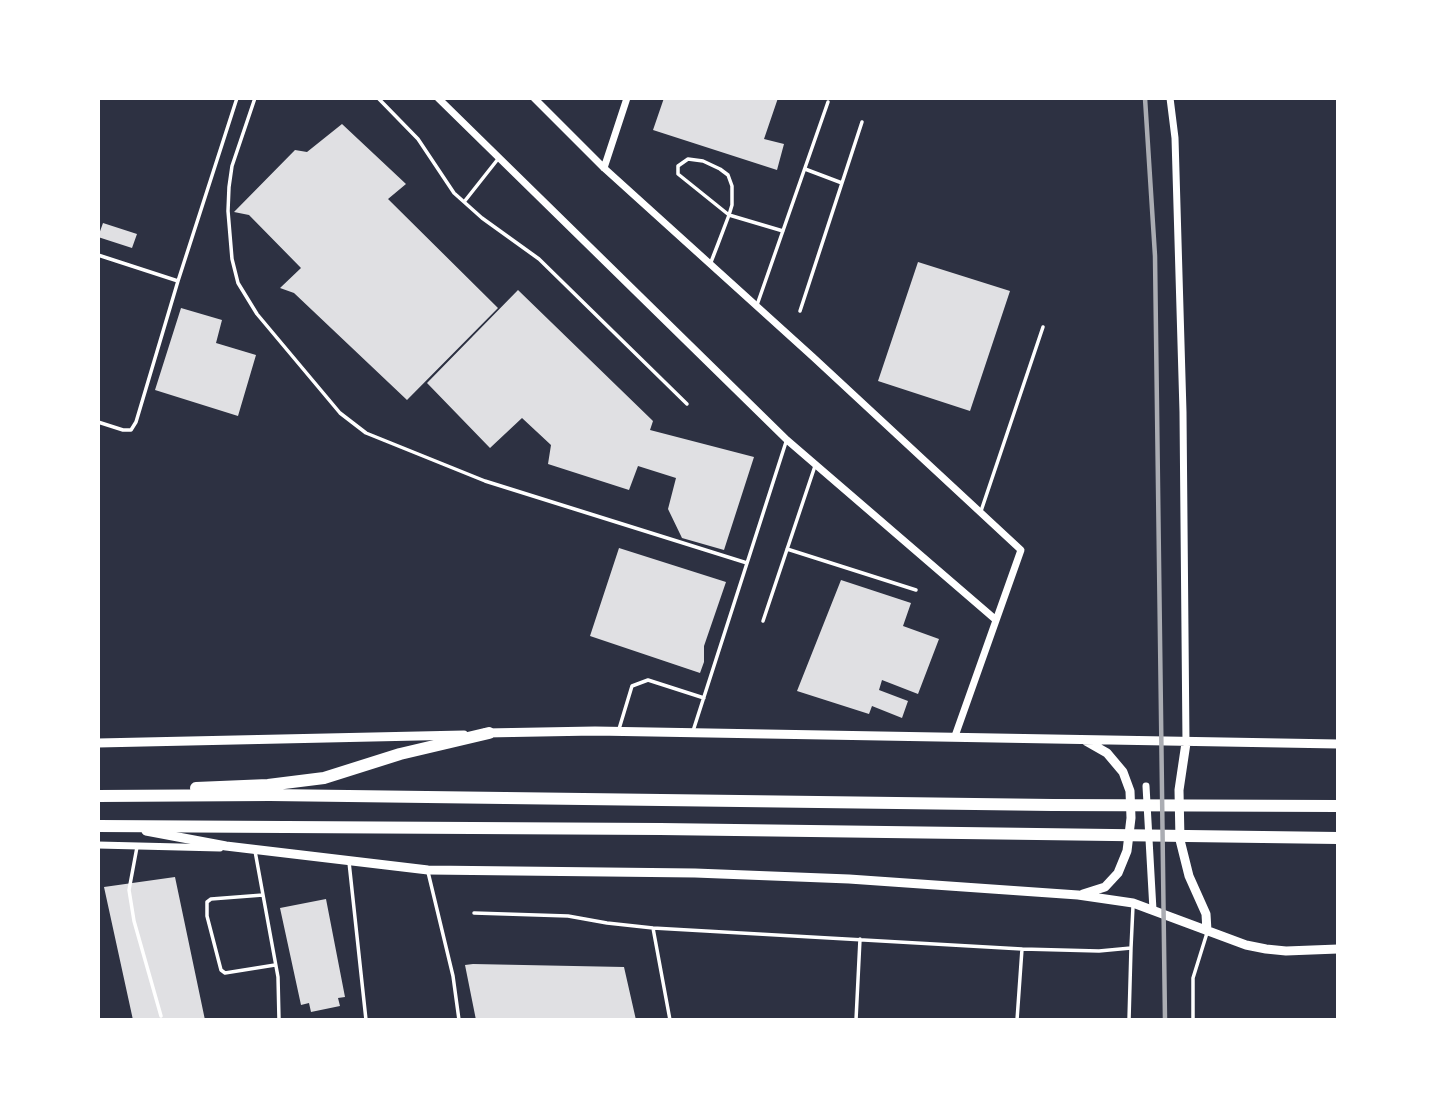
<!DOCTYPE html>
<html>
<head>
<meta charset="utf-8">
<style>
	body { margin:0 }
	#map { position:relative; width:1436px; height:1118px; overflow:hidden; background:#2d3142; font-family:"PT Sans Narrow",sans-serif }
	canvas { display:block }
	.frame { position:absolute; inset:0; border:100px solid #fff; pointer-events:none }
</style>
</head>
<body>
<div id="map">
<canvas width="1436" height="1118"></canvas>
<div class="frame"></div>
</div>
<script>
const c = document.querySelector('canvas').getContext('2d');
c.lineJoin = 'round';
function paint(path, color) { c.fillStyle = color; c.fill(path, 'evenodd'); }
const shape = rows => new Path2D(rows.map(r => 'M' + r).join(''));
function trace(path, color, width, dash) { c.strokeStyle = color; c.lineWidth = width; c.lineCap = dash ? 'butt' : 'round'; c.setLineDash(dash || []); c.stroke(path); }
paint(shape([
	[664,98,778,98,764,139,784,144,777,170,653,130],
	[342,124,406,184,388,199,498,308,407,400,294,293,280,288,301,268,249,215,234,212,295,150,307,152],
	[103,223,137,234,132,248,98,237],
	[918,262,1010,291,970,411,878,381],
	[518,290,653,421,650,430,754,457,724,550,682,538,668,509,676,478,638,466,629,490,548,464,551,445,522,418,490,448,427,383],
	[181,308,222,320,216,343,256,355,238,416,155,390],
	[619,548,726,582,704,646,704,662,700,673,590,636],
	[841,580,911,603,903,626,939,639,918,694,882,680,879,690,908,701,902,718,872,706,869,714,797,691],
	[175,877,205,1020,133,1020,104,887],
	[326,899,345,997,338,998,340,1006,311,1012,309,1003,301,1005,280,908],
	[473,964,624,967,636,1020,476,1020,465,965]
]), '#e0e0e3');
trace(shape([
	[255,98,232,166,229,187,228,211,232,259,238,283,257,314,340,413,366,433,485,481,747,563],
	[378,98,418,139,454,193,482,218,539,259,687,404],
	[805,169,842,183],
	[464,202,498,159],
	[98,255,178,281],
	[711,262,718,244,729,215,732,205,732,186,728,175,720,169,703,161,688,159,678,166,678,174,729,215,783,231],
	[757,305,828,102],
	[800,311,862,122],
	[98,422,123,430,131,430,136,422,178,281,237,98],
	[981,511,1043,327],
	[787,549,916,590],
	[763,621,815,466],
	[619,729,632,686,648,680,704,698],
	[693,731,786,442],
	[137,847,129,890,134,921,161,1016],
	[255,851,278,977,279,1020],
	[349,862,366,1020],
	[428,872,453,976,459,1020],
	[263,895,211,899,207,902,207,916,221,970,225,973,275,965],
	[474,913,568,916,607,923,653,928,1022,949,1099,951,1131,948,1133,906],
	[653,928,670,1020],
	[856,1020,860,939],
	[1017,1020,1022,949],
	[1129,1020,1131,948],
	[1193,1020,1193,978,1207,933]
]), '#fff', 3.5);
trace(shape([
	[438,98,787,440,996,620],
	[534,98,604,168,813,357,1021,550,955,736],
	[1170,98,1175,138,1183,412,1186,743],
	[604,168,627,98],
	[1146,786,1153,910],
	[98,845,220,848]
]), '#fff', 7);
trace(shape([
	[485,733,595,731,1338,744],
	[98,743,464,735],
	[1186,743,1179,790,1180,840,1189,876,1206,914,1207,931],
	[146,831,226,846,428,870,695,873,849,879,1078,895,1133,903,1246,945,1266,949,1286,951,1338,949],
	[1083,894,1105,887,1118,873,1127,851,1131,818,1130,791,1123,772,1107,753,1086,741]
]), '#fff', 9);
trace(shape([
	[196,788,268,785,324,778,400,754,489,733],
	[98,796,270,795,1053,805,1338,806],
	[98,826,660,829,1338,838]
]), '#fff', 12);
trace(shape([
	[1145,98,1155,256,1165,1020]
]), '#abadb3', 4.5);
</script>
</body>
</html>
